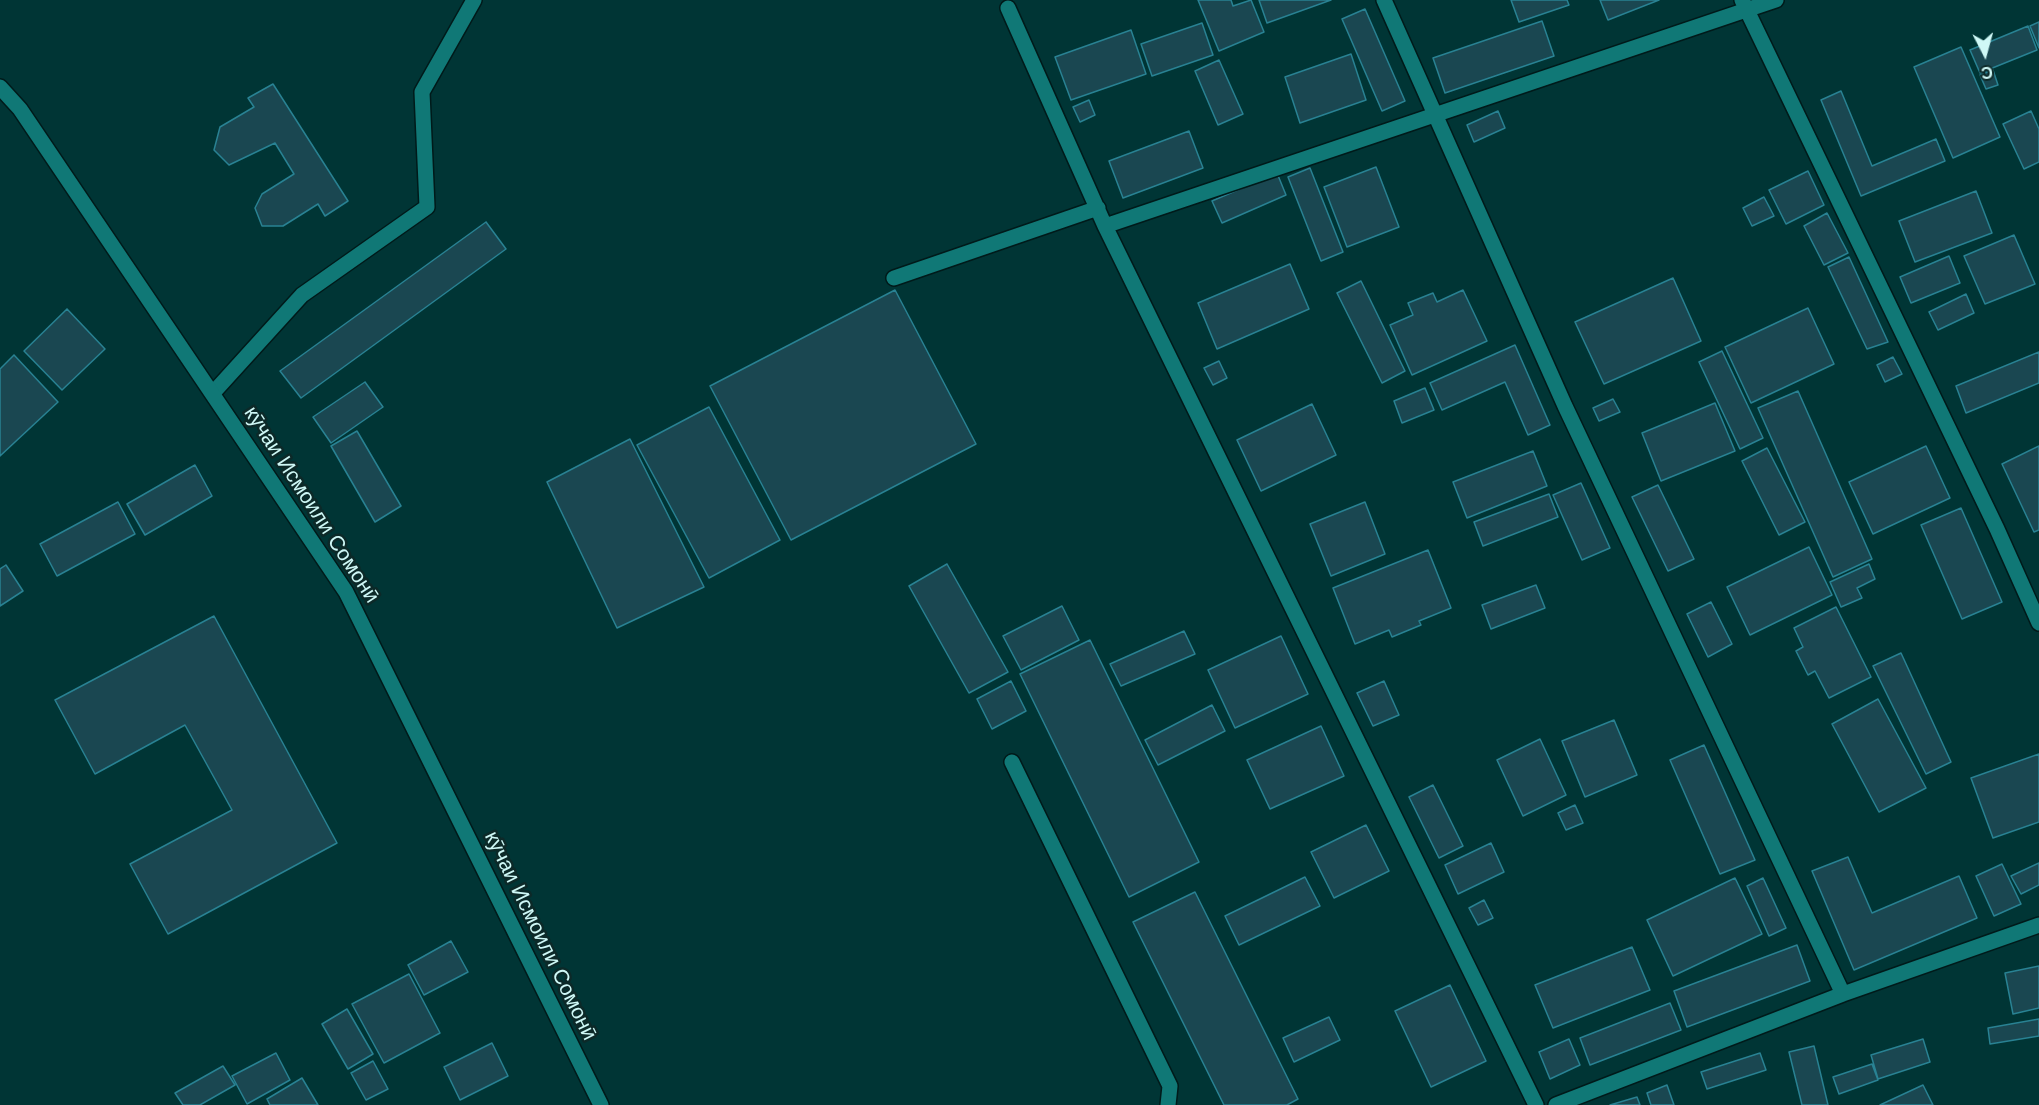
<!DOCTYPE html>
<html>
<head>
<meta charset="utf-8">
<style>
	body { margin:0 }
	#map { position:relative; width:2039px; height:1105px; overflow:hidden; background:#003535; font-family:Helvetica,sans-serif }
	canvas { display:block }
	.north { position:absolute; left:1955px; top:24px; width:60px; height:60px; -webkit-text-stroke:4px #0c2928; paint-order:stroke; rotate:174deg; font-size:16px; font-weight:700; line-height:24px; text-align:center; color:#cff8f6 }
	.north::after { content:''; display:block; margin:auto; width:21px; height:27px; background:#cff8f6; clip-path:polygon(50% 0,100% 100%,50% 72%,0 100%) }
</style>
</head>
<body>
<div id="map">
<canvas width="2039" height="1105"></canvas>
<div class="north">С</div>
</div>
<script>
const c = document.querySelector('canvas').getContext('2d');
c.lineJoin = 'round';
function paint(path, color) { c.fillStyle = color; c.fill(path, 'evenodd'); }
const shape = rows => new Path2D(rows.map(r => 'M' + r).join(''));
function trace(path, color, width, dash) { c.strokeStyle = color; c.lineWidth = width; c.lineCap = dash ? 'butt' : 'round'; c.setLineDash(dash || []); c.stroke(path); }
function write(font, color, halo, rows, align = 'center') {
  c.font = font + ' Helvetica,sans-serif'; c.lineWidth = 5; c.setLineDash([]); c.textBaseline = 'middle'; c.strokeStyle = halo; c.fillStyle = color; for (const [text, x, y, turn = 0] of rows) {
    c.save(); c.translate(x, y); c.rotate((+turn || 0) * Math.PI / 180); c.textAlign = isNaN(turn) ? turn : align; if (halo) c.strokeText(text, 0, 0); c.fillText(text, 0, 0); c.restore();
  }
}
const building = shape([
	[1198,0,1231,0,1233,6,1251,0,1264,32,1219,51,1198,0],
	[1259,0,1331,0,1267,23,1259,0],
	[1511,0,1567,0,1569,5,1519,22,1511,0],
	[1600,0,1659,0,1608,20,1600,0],
	[1365,9,1405,101,1382,111,1342,19,1365,9],
	[1542,21,1554,56,1445,93,1433,58,1542,21],
	[2039,22,2039,48,2030,26,2039,22],
	[1202,23,1213,55,1152,76,1141,44,1202,23],
	[2028,26,2037,50,1980,73,1970,50,2028,26],
	[1131,30,1146,74,1071,100,1055,57,1131,30],
	[1961,47,2000,137,1953,158,1914,67,1961,47],
	[1351,54,1366,100,1300,123,1285,77,1351,54],
	[1219,60,1243,114,1218,125,1195,71,1219,60],
	[1993,70,1998,85,1986,89,1980,75,1993,70],
	[273,84,348,201,325,216,318,204,283,226,262,226,255,208,262,194,294,174,275,143,229,165,214,150,220,127,254,107,248,98,273,84],
	[1841,91,1872,166,1936,139,1945,161,1861,196,1821,100,1841,91],
	[1089,100,1095,115,1080,122,1073,107,1089,100],
	[1498,111,1505,128,1474,142,1467,125,1498,111],
	[2031,111,2039,129,2039,162,2024,169,2003,124,2031,111],
	[1189,131,1203,168,1123,198,1109,161,1189,131],
	[1376,167,1399,227,1347,247,1324,187,1376,167],
	[1310,168,1343,252,1321,261,1288,177,1310,168],
	[1808,171,1824,205,1786,224,1769,190,1808,171],
	[1277,173,1286,195,1222,223,1212,201,1277,173],
	[1976,191,1992,233,1915,262,1899,221,1976,191],
	[1764,197,1774,216,1752,226,1743,208,1764,197],
	[1827,213,1848,253,1824,265,1804,226,1827,213],
	[486,222,506,249,301,398,280,371,486,222],
	[2014,235,2035,284,1985,304,1964,256,2014,235],
	[1949,256,1960,283,1911,303,1900,277,1949,256],
	[1849,257,1888,342,1867,349,1828,267,1849,257],
	[1290,264,1309,309,1217,349,1198,303,1290,264],
	[1673,278,1701,341,1604,384,1575,322,1673,278],
	[1361,281,1405,371,1382,383,1337,293,1361,281],
	[895,290,976,444,791,540,710,386,895,290],
	[1463,290,1487,341,1412,375,1390,325,1413,315,1408,303,1433,293,1437,302,1463,290],
	[1966,294,1974,313,1938,330,1929,312,1966,294],
	[1808,308,1834,364,1751,403,1725,347,1808,308],
	[67,309,105,349,62,390,24,351,67,309],
	[1515,345,1550,425,1528,435,1505,382,1442,410,1430,383,1515,345],
	[1722,351,1763,438,1740,449,1699,362,1722,351],
	[2039,352,2039,383,1966,413,1956,386,2039,352],
	[14,355,58,402,0,456,0,369,14,355],
	[1893,357,1902,374,1885,382,1877,365,1893,357],
	[1219,361,1227,378,1213,385,1204,368,1219,361],
	[365,382,383,407,331,443,313,417,365,382],
	[1425,388,1434,410,1402,423,1394,401,1425,388],
	[1798,391,1872,559,1833,577,1758,408,1798,391],
	[1613,399,1620,412,1599,421,1593,408,1613,399],
	[1715,403,1735,451,1661,481,1642,433,1715,403],
	[1312,404,1336,455,1261,491,1237,440,1312,404],
	[709,407,780,540,709,578,637,445,709,407],
	[357,431,401,506,375,522,331,446,357,431],
	[630,439,704,587,617,628,547,482,630,439],
	[1926,446,1950,498,1873,534,1849,482,1926,446],
	[2039,446,2039,530,2034,532,2002,464,2039,446],
	[1767,448,1805,522,1779,535,1742,461,1767,448],
	[1533,451,1547,486,1467,518,1453,482,1533,451],
	[195,465,212,496,145,535,127,504,195,465],
	[1581,483,1610,548,1582,560,1553,495,1581,483],
	[1658,485,1694,559,1668,571,1632,497,1658,485],
	[1549,494,1558,517,1483,546,1474,522,1549,494],
	[118,502,135,534,57,576,40,544,118,502],
	[1365,502,1385,554,1331,576,1310,524,1365,502],
	[1961,508,2002,602,1962,619,1921,525,1961,508],
	[1809,547,1832,595,1750,635,1727,587,1809,547],
	[1428,550,1451,608,1419,621,1421,625,1392,637,1389,630,1355,644,1333,588,1428,550],
	[947,564,1008,672,969,693,909,586,947,564],
	[1869,564,1875,579,1857,588,1862,598,1841,607,1830,582,1869,564],
	[6,565,23,591,0,606,0,569,6,565],
	[1536,585,1545,608,1491,629,1482,605,1536,585],
	[1711,602,1732,644,1708,657,1687,614,1711,602],
	[1062,606,1079,640,1021,670,1003,636,1062,606],
	[1836,607,1871,677,1829,698,1815,671,1808,675,1796,651,1803,647,1794,628,1836,607],
	[214,616,337,843,168,934,130,864,232,810,185,725,95,774,55,700,214,616],
	[1184,631,1195,654,1121,686,1110,664,1184,631],
	[1281,636,1308,694,1235,728,1208,670,1281,636],
	[1090,640,1199,862,1129,897,1020,674,1090,640],
	[1901,653,1951,762,1926,774,1873,666,1901,653],
	[1011,681,1026,711,992,729,977,699,1011,681],
	[1384,681,1399,715,1373,726,1357,693,1384,681],
	[1878,699,1926,788,1879,812,1832,724,1878,699],
	[1212,705,1225,731,1158,765,1145,740,1212,705],
	[1614,720,1637,775,1585,797,1562,741,1614,720],
	[1321,726,1344,776,1270,809,1247,760,1321,726],
	[1540,739,1566,795,1523,816,1497,760,1540,739],
	[1704,745,1755,860,1720,874,1670,760,1704,745],
	[2039,754,2039,822,1993,838,1971,778,2039,754],
	[1433,785,1463,846,1439,858,1409,797,1433,785],
	[1575,805,1583,823,1566,830,1558,813,1575,805],
	[1366,825,1389,871,1334,898,1311,852,1366,825],
	[1491,843,1504,872,1458,894,1445,865,1491,843],
	[1848,857,1872,913,1959,876,1977,918,1854,970,1812,871,1848,857],
	[2039,863,2039,885,2021,894,2011,876,2039,863],
	[2002,864,2021,904,1994,916,1976,876,2002,864],
	[1305,877,1320,906,1239,945,1225,916,1305,877],
	[1735,878,1762,934,1673,976,1647,920,1735,878],
	[1763,878,1786,928,1769,936,1747,886,1763,878],
	[1195,892,1298,1099,1287,1105,1224,1105,1133,922,1195,892],
	[1484,900,1493,918,1478,925,1469,908,1484,900],
	[451,941,468,972,424,995,408,965,451,941],
	[1797,945,1810,981,1687,1027,1674,991,1797,945],
	[1632,947,1650,990,1553,1028,1535,985,1632,947],
	[2039,966,2039,1008,2013,1014,2005,973,2039,966],
	[409,974,440,1033,384,1063,352,1004,409,974],
	[1450,985,1486,1061,1431,1087,1395,1011,1450,985],
	[1670,1003,1681,1030,1590,1065,1580,1038,1670,1003],
	[347,1009,373,1054,348,1069,322,1024,347,1009],
	[1329,1017,1340,1040,1294,1062,1283,1038,1329,1017],
	[2039,1019,2039,1036,1990,1044,1988,1028,2039,1019],
	[1569,1039,1580,1065,1550,1079,1539,1052,1569,1039],
	[1923,1039,1930,1062,1878,1079,1871,1055,1923,1039],
	[492,1043,508,1076,460,1100,444,1067,492,1043],
	[1814,1046,1828,1105,1802,1105,1789,1052,1814,1046],
	[276,1053,290,1080,247,1104,232,1076,276,1053],
	[1760,1053,1766,1070,1707,1089,1701,1072,1760,1053],
	[373,1061,388,1089,366,1100,351,1073,373,1061],
	[1872,1064,1878,1080,1839,1094,1833,1077,1872,1064],
	[223,1066,235,1085,200,1105,183,1105,175,1093,223,1066],
	[302,1078,318,1105,270,1105,267,1099,302,1078],
	[1667,1085,1674,1105,1651,1105,1647,1093,1667,1085],
	[1923,1085,1933,1105,1880,1105,1923,1085],
	[1637,1097,1640,1105,1610,1105,1637,1097]
]);
paint(building, '#1a4751');
trace(building, '#298293', 1.5);
const lane = shape([
	[213,393,302,295,427,207,422,92,474,0]
]);
const street = shape([
	[1384,0,1565,406,1843,994],
	[1742,0,1997,529,2039,623],
	[1008,8,1105,226,1536,1105],
	[1105,226,1776,0],
	[894,278,1098,208],
	[1012,762,1170,1086,1168,1105],
	[1556,1105,1843,994,2039,925]
]);
const secondary = shape([
	[0,87,20,109,346,592,601,1105]
]);
trace(lane, '#001a1a', 18);
trace(street, '#001a1a', 18);
trace(secondary, '#001a1a', 18);
trace(lane, '#107876', 15);
trace(street, '#107876', 15);
trace(secondary, '#107876', 15);
write('21px', '#cff8f6', '#0c2928', [
	["кӯчаи Исмоили Сомонӣ",311,505,57],
	["кӯчаи Исмоили Сомонӣ",540,936,64]
]);
</script>
</body>
</html>
